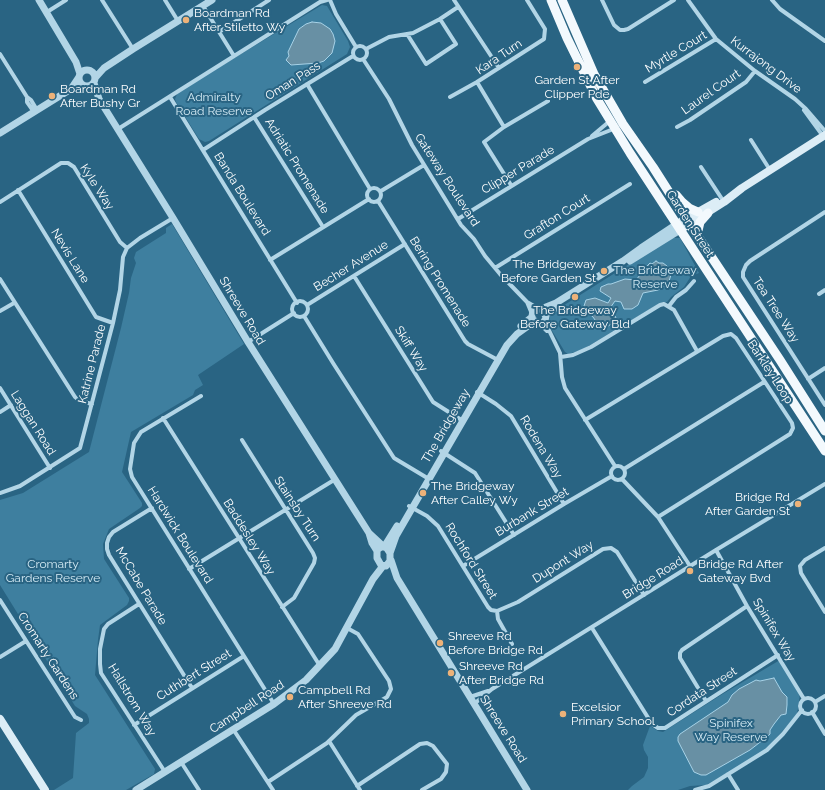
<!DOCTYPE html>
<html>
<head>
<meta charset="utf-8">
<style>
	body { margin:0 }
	canvas { display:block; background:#296483 }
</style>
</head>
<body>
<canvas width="825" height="790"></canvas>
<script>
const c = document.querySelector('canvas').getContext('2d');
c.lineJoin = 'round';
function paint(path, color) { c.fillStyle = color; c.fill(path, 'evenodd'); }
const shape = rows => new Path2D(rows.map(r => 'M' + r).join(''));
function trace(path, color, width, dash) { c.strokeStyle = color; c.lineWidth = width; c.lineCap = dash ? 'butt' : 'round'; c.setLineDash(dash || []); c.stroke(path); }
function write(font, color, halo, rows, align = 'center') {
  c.font = font + ' Raleway,sans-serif'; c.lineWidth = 4; c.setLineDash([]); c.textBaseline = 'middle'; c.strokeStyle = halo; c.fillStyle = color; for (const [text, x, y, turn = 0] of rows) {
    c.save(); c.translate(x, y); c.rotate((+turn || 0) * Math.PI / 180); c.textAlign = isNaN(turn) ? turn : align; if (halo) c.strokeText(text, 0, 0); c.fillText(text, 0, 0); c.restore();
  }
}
paint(shape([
	[322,5,327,6,348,41,350,47,347,54,209,141,205,142,199,139,176,102,175,99,178,92],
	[172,224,244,344,198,375,203,385,195,390,193,395,131,432,122,472,142,503,142,506,140,508,109,529,103,544,104,559,129,598,129,601,127,605,100,625,98,640,95,675,155,769,154,774,126,790,54,790,73,778,76,733,89,723,89,719,87,714,75,706,0,585,0,500,23,493,89,452,121,328,129,293,131,278,136,263,134,258,136,252,166,233,166,228],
	[673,238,680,238,699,273,691,276,684,287,671,297,667,302,660,303,582,350,568,354,565,352,551,329,549,321,550,314,669,239],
	[780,660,800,694,797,715,766,749,730,772,706,785,690,786,678,790,628,790,632,786,644,777,648,768,648,757,644,750,643,745,650,726,658,731,663,732,721,695]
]), '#3e7f9f');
const water = shape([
	[312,22,321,23,330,29,333,34,335,41,332,53,324,61,318,63,291,65,286,60,289,56,288,52,299,29,306,24,312,22],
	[656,261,659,263,663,263,667,266,671,275,668,284,658,290,643,293,638,305,632,309,624,309,621,302,615,301,608,311,615,316,616,318,616,321,602,330,593,317,585,310,584,306,586,300,595,298,608,303,611,298,600,291,601,287,608,284,611,284,625,279,636,280,648,265,650,263,652,264,656,261],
	[774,678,782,692,787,697,787,705,786,714,781,715,774,724,770,730,770,734,768,736,750,750,706,775,701,775,694,772,678,741,678,737,680,734,728,702,732,695,739,689,756,680,760,681,774,678]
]);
paint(water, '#6890a4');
trace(water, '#a7d2e7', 1);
trace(shape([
	[102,0,133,49],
	[165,0,178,21],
	[330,0,336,14,356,47],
	[454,0,499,68],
	[602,0,614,25,620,30,624,30,628,29,674,0],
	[688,0,716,39,755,71,795,99,806,109,825,131],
	[772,0,780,9,825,41],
	[203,6,234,56],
	[47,12,66,0],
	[219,32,269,0],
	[407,34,426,64,456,44,440,19],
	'353 53a7 7 0 1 1 14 0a7 7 0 1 1-14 0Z',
	[366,49,389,37,413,33,440,19,458,7],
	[0,54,27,97,31,100,37,110],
	[363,59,389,99,412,145,461,225,474,239,485,256,500,274,527,302,539,309],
	[477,82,504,127],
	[645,82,716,39],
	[307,84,370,189],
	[27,97,27,102,34,112],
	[170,97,297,303],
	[450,97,477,82,544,39,545,29,527,0],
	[804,110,823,136],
	[254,117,323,227],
	[677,127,690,120,746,82,755,71],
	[118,129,320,2,327,0],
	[592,136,611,120],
	[751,140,770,170],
	[203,150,265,110,353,56],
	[701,167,724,202],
	[511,185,484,142,504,127,548,101],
	'367 195a7 7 0 1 1 14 0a7 7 0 1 1-14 0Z',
	[18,190,96,317,113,323],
	[381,191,424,165],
	[378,201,465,341,468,344,498,360],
	[0,202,61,163,68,163,74,167,120,242,127,248],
	[825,212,750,261,746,265,743,272,743,277,825,405],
	[458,219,588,139,616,128],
	[270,260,369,199],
	[495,268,630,184],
	[354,276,433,402,463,421],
	[0,279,75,397,80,401,92,404],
	[819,294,825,290],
	'292 309a8 8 0 1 1 16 0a8 8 0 1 1-16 0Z',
	[527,302,532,314],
	[307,305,405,244],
	[669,306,676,297,686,290,694,281],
	[0,311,14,303],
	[304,316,333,363,394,458,429,479],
	[544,320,560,353,562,377,565,388,615,466],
	[538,322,547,331],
	[248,342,294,313],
	[561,357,573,355,591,347,660,305,664,304,674,310,697,351],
	[808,379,825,368],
	[0,388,50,468],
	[477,392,496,404,511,416,564,504],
	[201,396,141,432,134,443,130,469,132,477,274,704],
	[0,412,11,405],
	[163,418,320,666],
	[585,420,723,336,731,334,736,338,792,423,793,428,790,434,658,517],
	[242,440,313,553,315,558,314,563,294,598,282,607],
	[441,451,475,473,514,535],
	'611 473a7 7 0 1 1 14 0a7 7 0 1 1-14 0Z',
	[624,469,764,382],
	[622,479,658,517,690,566],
	[0,493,20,486,80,448,113,323,120,290,123,257,127,248,140,238,173,218],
	[409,506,427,516,438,526,488,607,491,610,497,611],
	[152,508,113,532,109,537,107,543,107,549,109,555,192,688],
	[825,548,805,560,800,566,801,573,825,612],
	[716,550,747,606,804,699],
	[463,566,564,504,612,476],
	[189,569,334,480],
	[0,600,75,717,81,720],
	[139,604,108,624,104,629,100,649,100,664,101,673,165,772],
	[497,611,518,602,603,549,611,548,617,552,644,595],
	[497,611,498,619,512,644],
	[592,628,652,724,658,728,665,728,778,655],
	[0,657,26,641],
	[470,697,488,691],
	'800 706a8 8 0 1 1 16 0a8 8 0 1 1-16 0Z',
	[706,701,680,658,680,653,682,650,747,606],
	[815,702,825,696],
	[474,704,492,689,716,550,825,484],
	[812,712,825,734],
	[134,725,244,656],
	[233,729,273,790],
	[329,741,360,790],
	[181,762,199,790],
	[728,774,738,790],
	[268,782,327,743,356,715,387,697,391,689,389,681,358,634,347,628],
	[357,786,420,744,427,743,433,746,447,764,446,772,441,779,422,790],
	[695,790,709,786,767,750,783,734,802,710]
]), '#b2d5e6', 4);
trace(shape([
	[39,0,76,62,80,74],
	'79 78a8 8 0 1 1 16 0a8 8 0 1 1-16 0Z',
	[95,78,104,68,133,49,212,0],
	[94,83,99,99,173,218,248,342,369,533,383,546],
	[0,133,71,89,79,77],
	[630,261,680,230],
	[541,309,556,303,623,261,641,248,677,224],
	'532 316a7 7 0 1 1 14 0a7 7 0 1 1-14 0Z',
	[545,315,558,306],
	[521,326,532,317],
	[369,533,372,543,377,551],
	[381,547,386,547,390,553,390,561,386,566,381,565,377,558,377,550,381,547],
	[384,547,397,526],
	[390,553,396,536,407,517,507,345,517,334,535,321],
	[391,560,397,578,527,790],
	[136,790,274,704,306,680,335,649,373,579,383,566]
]), '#b2d5e6', 7);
trace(shape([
	[677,224,716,202],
	[680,230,724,202,742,188,825,135],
	[0,719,45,790]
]), '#dcedf6', 8);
trace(shape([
	[551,0,567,38,597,99,630,153,825,451],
	[562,0,594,74,623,124,653,167,681,211,780,360,825,431],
	[676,195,682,202,689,208,698,212],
	[697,235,700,222,708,213]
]), '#f3f9fd', 9);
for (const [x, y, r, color] of [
	[186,20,4,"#edb279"],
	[577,67,4,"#edb279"],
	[52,96,4,"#edb279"],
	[604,271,4,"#edb279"],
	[575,297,4,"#edb279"],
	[423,493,4,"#edb279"],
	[798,504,4,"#edb279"],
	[690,571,4,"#edb279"],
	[440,643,4,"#edb279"],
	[451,673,4,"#edb279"],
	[290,697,4,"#edb279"],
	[563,714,4,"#edb279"]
]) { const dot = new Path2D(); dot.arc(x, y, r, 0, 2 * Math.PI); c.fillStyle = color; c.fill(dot); trace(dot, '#296483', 1.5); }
write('12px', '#fff', '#296483', [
	["Boardman Rd",194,13],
	["After Stiletto Wy",194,27],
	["Garden St After",577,80,"center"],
	["Clipper Pde",577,94,"center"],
	["Boardman Rd",60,89],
	["After Bushy Gr",60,103],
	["The Bridgeway",596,264,"right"],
	["Before Garden St",596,278,"right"],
	["The Bridgeway",575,310,"center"],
	["Before Gateway Bld",575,324,"center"],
	["The Bridgeway",431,486],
	["After Calley Wy",431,500],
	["Bridge Rd",790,497,"right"],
	["After Garden St",790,511,"right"],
	["Bridge Rd After",698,564],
	["Gateway Bvd",698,578],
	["Shreeve Rd",448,636],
	["Before Bridge Rd",448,650],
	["Shreeve Rd",459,666],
	["After Bridge Rd",459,680],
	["Campbell Rd",298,690],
	["After Shreeve Rd",298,704],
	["Excelsior",571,707],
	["Primary School",571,721]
], 'left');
write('12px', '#fff', '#296483', [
	["Myrtle Court",676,52,-31],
	["Kara Turn",499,57,-34],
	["Kurrajong Drive",766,65,37],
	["Oman Pass",293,81,-32],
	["Laurel Court",711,92,-35],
	["Adriatic Promenade",297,166,58],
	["Clipper Parade",518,170,-31],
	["Gateway Boulevard",447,180,57],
	["Kyle Way",97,187,57],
	["Banda Boulevard",242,194,58],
	["Grafton Court",557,217,-32],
	["Garden Street",690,224,57],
	["Nevis Lane",70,256,58],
	["Becher Avenue",351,266,-32],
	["Bering Promenade",440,282,58],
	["Tea Tree Way",776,310,57],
	["Shreeve Road",242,311,59],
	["Skiff Way",411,349,58],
	["Katrine Parade",92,364,-76],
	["Barkley Loop",770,372,57],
	["Laggan Road",33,423,58],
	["The Bridgeway",446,426,-60],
	["Rodena Way",541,447,59],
	["Stainsby Turn",297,509,57],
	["Burbank Street",532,512,-31],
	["Hardwick Boulevard",180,535,58],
	["Baddesley Way",249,537,58],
	["Rochford Street",471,561,58],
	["Dupont Way",563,562,-32],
	["Bridge Road",653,578,-32],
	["McCabe Parade",141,586,59],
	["Spinifex Way",774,630,59],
	["Cromarty Gardens",48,656,57],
	["Cuthbert Street",194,675,-32],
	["Cordata Street",702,692,-33],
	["Hallstrom Way",132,700,59],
	["Campbell Road",247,707,-33],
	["Shreeve Road",503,729,58]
]);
write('12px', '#d5ebf5', '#296483', [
	["Admiralty",214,97],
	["Road Reserve",214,111],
	["The Bridgeway",655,270],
	["Reserve",655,284],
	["Cromarty",53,564],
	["Gardens Reserve",53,578],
	["Spinifex",731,723],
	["Way Reserve",731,737]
]);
</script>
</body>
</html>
